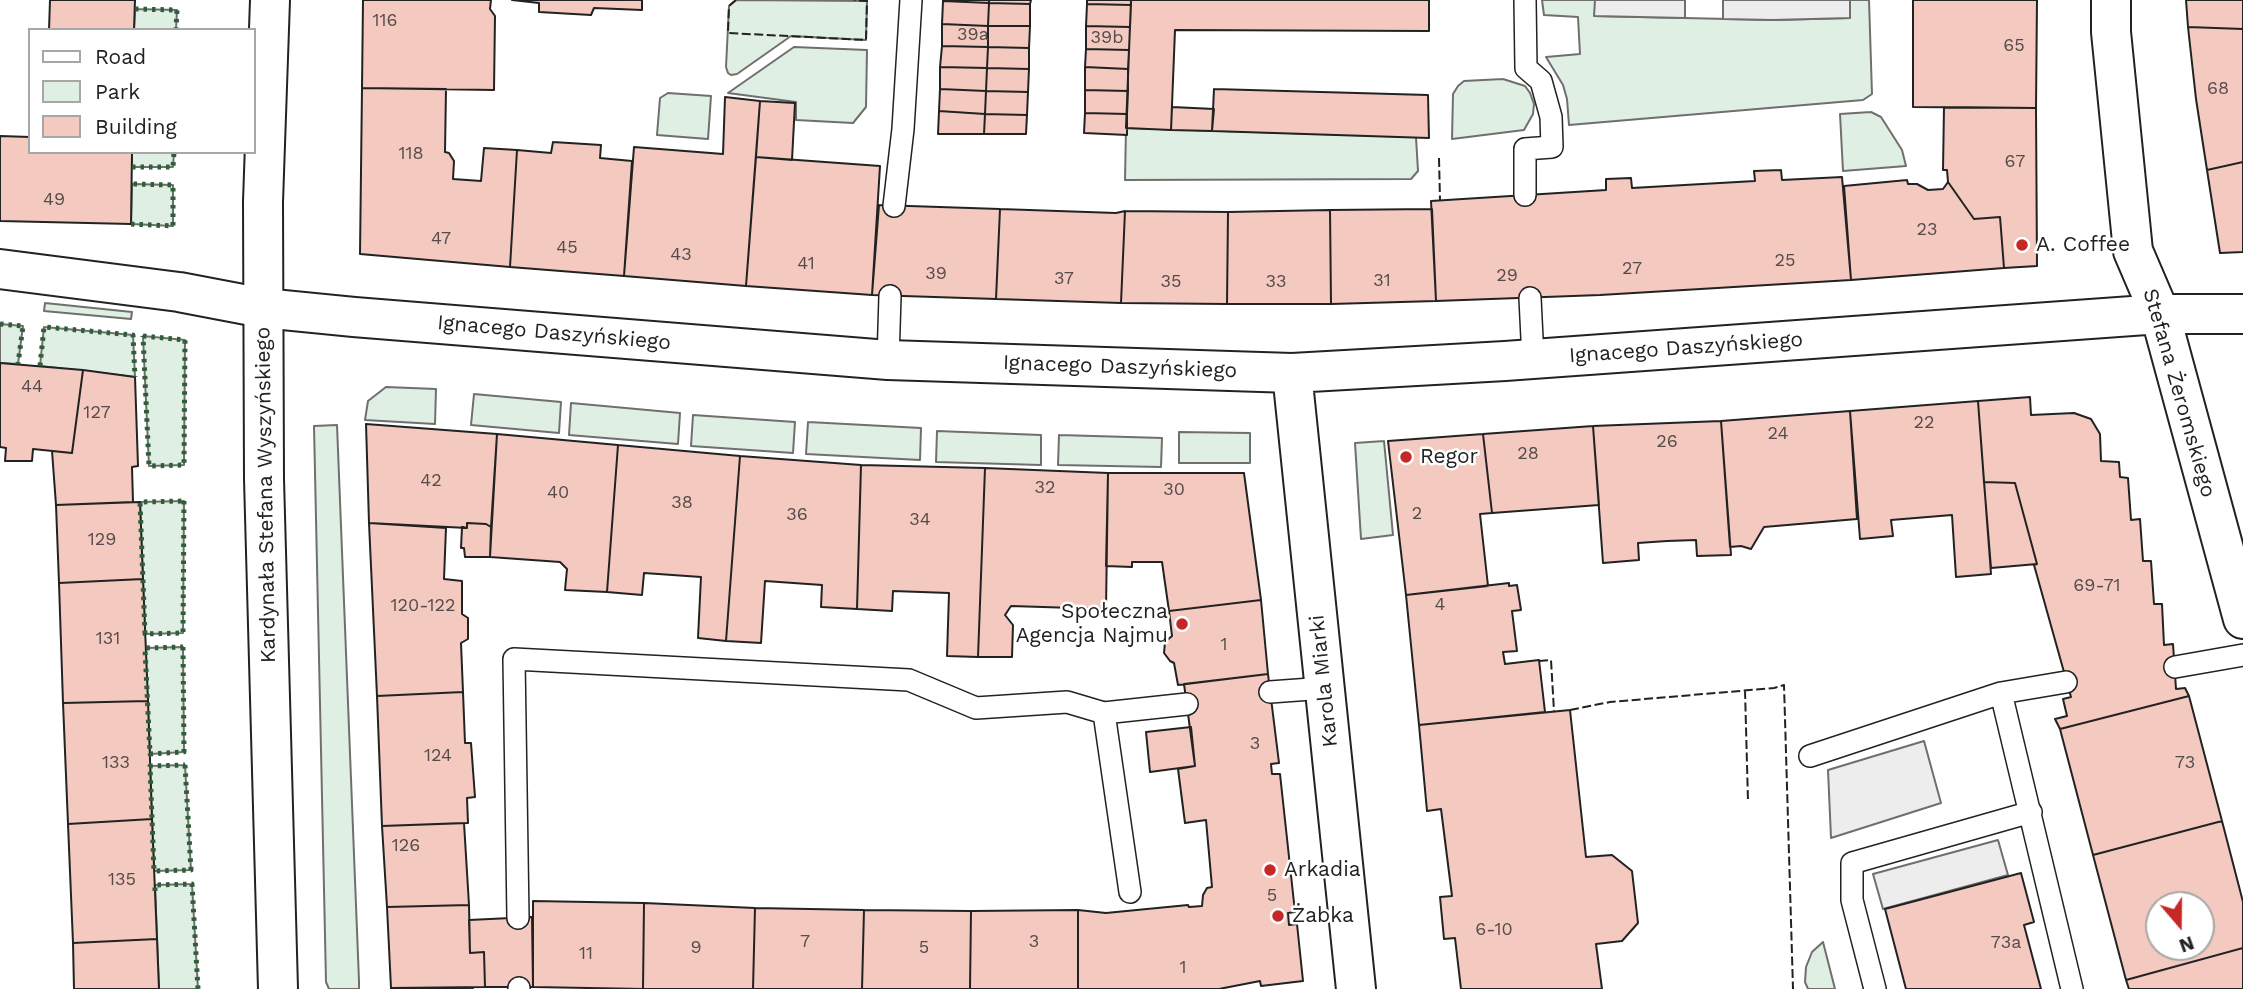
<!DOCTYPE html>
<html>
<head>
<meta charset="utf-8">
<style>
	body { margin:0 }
	#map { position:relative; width:2243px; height:989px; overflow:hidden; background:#fff; font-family:"Work Sans",sans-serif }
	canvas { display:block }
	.legend { position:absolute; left:28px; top:28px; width:228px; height:126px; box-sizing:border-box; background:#fff; border:2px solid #a7a7a7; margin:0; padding:9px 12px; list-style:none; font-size:21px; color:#222 }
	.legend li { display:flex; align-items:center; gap:14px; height:35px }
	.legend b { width:35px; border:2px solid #a7a7a7 }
	.north { position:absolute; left:2145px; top:891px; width:70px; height:70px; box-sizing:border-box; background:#fff; border:2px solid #a7a7a7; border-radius:50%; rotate:160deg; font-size:19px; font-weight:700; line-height:28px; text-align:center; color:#222 }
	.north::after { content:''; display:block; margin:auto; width:24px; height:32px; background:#c62828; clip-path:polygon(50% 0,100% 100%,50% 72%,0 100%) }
</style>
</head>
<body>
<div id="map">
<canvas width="2243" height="989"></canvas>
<ul class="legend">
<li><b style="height:9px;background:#fff"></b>Road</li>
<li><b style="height:19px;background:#e0efe3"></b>Park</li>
<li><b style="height:19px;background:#f3c9c0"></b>Building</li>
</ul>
<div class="north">N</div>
</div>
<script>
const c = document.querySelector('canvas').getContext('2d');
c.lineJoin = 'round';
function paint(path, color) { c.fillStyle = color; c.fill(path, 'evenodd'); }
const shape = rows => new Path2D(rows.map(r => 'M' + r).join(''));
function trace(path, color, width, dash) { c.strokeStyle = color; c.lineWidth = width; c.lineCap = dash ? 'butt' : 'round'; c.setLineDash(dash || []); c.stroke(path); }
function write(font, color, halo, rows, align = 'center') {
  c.font = font + ' "Work Sans",sans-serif'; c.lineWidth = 5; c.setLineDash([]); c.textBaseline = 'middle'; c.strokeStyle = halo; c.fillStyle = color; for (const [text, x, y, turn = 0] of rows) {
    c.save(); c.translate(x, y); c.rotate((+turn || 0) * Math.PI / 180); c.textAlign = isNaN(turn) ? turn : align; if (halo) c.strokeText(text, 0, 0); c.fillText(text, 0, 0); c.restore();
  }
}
const green = shape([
	[736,0,867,1,866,40,791,36,737,74,731,75,728,73,726,67,729,6,736,0],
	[1542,0,1595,0,1595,16,1773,20,1849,18,1850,0,1869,0,1872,94,1863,100,1569,125,1567,99,1563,85,1546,57,1580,54,1578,17,1544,15,1542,0],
	[135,9,177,10,176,30,134,30,135,9],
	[794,47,867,50,866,107,853,123,796,120,796,102,728,93,794,47],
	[1503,79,1525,86,1530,93,1534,104,1533,114,1524,130,1452,139,1453,94,1458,86,1464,81,1503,79],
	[668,93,711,96,708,139,657,135,660,98,668,93],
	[1871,112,1881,117,1902,150,1906,166,1843,171,1840,114,1871,112],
	[1126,128,1416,137,1418,171,1411,179,1125,180,1126,128],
	[132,152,174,152,173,167,132,167,132,152],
	[132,184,173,185,173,226,131,224,132,184],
	[45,303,132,312,131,319,44,311,45,303],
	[0,324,23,326,18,364,0,363,0,324],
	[44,327,133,335,135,377,40,366,44,327],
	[143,336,185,340,184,465,149,466,143,336],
	[386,387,436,389,435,424,365,420,368,401,386,387],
	[474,394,561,402,559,433,471,425,474,394],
	[571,403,680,413,678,444,569,435,571,403],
	[693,415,795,422,793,453,691,446,693,415],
	[808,422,921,428,920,460,806,454,808,422],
	[337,425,359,981,359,989,329,989,326,982,314,426,337,425],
	[937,431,1041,435,1041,465,936,462,937,431],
	[1179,432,1250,433,1250,463,1179,463,1179,432],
	[1059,435,1162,438,1161,467,1058,465,1059,435],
	[1384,441,1393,535,1361,539,1355,443,1384,441],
	[184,501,183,633,145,634,140,502,184,501],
	[183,647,184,752,150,754,145,648,183,647],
	[185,765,191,870,154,871,150,766,185,765],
	[192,884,198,989,159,989,155,885,192,884],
	[1823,942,1835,989,1808,989,1805,982,1806,967,1812,952,1823,942]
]);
paint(green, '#e0efe3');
trace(green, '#6f6f6f', 2);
const parking = shape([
	[1595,0,1685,0,1685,18,1594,16,1595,0],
	[1723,0,1850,0,1850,18,1773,20,1723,19,1723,0],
	[1924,741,1941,803,1831,838,1828,770,1924,741],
	[1998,840,2008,875,1883,909,1873,874,1998,840]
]);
paint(parking, '#ededed');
trace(parking, '#6f6f6f', 2);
const building = shape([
	[50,0,135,0,134,30,49,30,50,0],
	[363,0,491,0,490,9,495,16,494,90,362,88,363,0],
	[512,0,642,0,642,10,594,8,591,15,539,12,539,3,512,0],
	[943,0,989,0,989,3,943,1,943,0],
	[989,0,1031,0,1030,4,989,3,989,0],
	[1087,0,1131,0,1131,5,1087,4,1087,0],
	[1131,0,1429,0,1429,31,1175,30,1171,130,1126,128,1131,0],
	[1913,0,2037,0,2036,108,1913,107,1913,0],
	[2186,0,2243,0,2243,29,2188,27,2186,0],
	[943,1,989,3,988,26,942,24,943,1],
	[989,3,1030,4,1030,26,988,26,989,3],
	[1087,4,1131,5,1130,27,1086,26,1087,4],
	[942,24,988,26,988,47,942,46,942,24],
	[988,26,1030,26,1029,48,988,47,988,26],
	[1086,26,1130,27,1129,50,1086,49,1086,26],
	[2188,27,2243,29,2243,162,2207,170,2196,99,2188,27],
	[942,46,988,47,987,68,940,67,942,46],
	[988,47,1029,48,1029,69,987,68,988,47],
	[1086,49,1129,50,1128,69,1085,67,1086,49],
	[940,67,987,68,986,91,940,89,940,67],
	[1085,67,1128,69,1128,91,1085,90,1085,67],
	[987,68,1029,69,1028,92,986,91,987,68],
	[362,88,446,89,445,152,449,153,454,161,453,179,481,181,484,148,517,150,510,267,360,254,362,88],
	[940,89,986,91,985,114,939,111,940,89],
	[1214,89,1428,95,1429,138,1212,131,1214,89],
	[1085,90,1128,91,1127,114,1085,113,1085,90],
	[986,91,1028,92,1027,115,985,114,986,91],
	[725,97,760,101,746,286,624,276,634,147,723,154,725,97],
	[760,101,795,103,792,160,756,157,760,101],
	[1172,107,1214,109,1212,131,1171,130,1172,107],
	[1944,107,2036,108,2037,266,2004,268,2000,217,1974,219,1948,182,1947,170,1943,170,1944,107],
	[939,111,985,114,984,134,938,134,939,111],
	[1085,113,1127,114,1127,135,1084,133,1085,113],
	[985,114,1027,115,1026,134,984,134,985,114],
	[0,136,30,137,30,152,132,152,131,224,0,221,0,136],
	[553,142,601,145,600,158,632,161,624,276,510,267,517,150,551,153,553,142],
	[756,157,880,166,872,295,746,286,756,157],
	[2243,162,2243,252,2220,253,2207,170,2243,162],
	[1781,170,1782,180,1842,177,1851,280,1600,295,1436,301,1431,201,1606,190,1606,179,1631,178,1632,188,1755,181,1754,171,1781,170],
	[1907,180,1908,184,1917,184,1928,190,1943,189,1948,182,1974,219,2000,217,2004,268,1851,280,1844,186,1907,180],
	[879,205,1000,209,996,299,872,295,879,205],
	[1000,209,1116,213,1125,211,1121,303,996,299,1000,209],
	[1432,209,1436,301,1331,304,1330,210,1432,209],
	[1330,210,1331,304,1227,304,1228,212,1330,210],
	[1125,211,1228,212,1227,304,1121,303,1125,211],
	[0,363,83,370,72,453,33,449,32,461,5,461,6,448,0,447,0,363],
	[83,370,135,377,138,466,132,467,133,502,56,505,52,451,72,453,83,370],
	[2030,397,2031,415,2074,413,2091,419,2100,434,2101,461,2119,462,2120,477,2128,478,2131,520,2140,519,2143,561,2151,561,2154,604,2162,604,2164,645,2173,644,2176,689,2185,688,2189,696,2060,729,2055,719,2067,716,2063,699,2071,697,2034,565,2037,564,2015,483,1984,482,1978,401,2030,397],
	[1978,401,1991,574,1956,577,1952,515,1891,520,1893,536,1860,539,1850,411,1978,401],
	[1850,411,1857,519,1764,527,1751,549,1741,546,1730,547,1721,421,1850,411],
	[1721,421,1731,555,1697,556,1696,540,1667,541,1638,543,1639,560,1603,563,1593,426,1721,421],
	[366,424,497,434,491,527,486,524,467,523,467,528,369,523,366,424],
	[1593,426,1599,505,1492,513,1483,434,1593,426],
	[497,434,618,445,607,592,565,590,567,569,560,562,490,557,497,434],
	[1483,434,1492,513,1480,514,1488,586,1406,595,1388,441,1483,434],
	[618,445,740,456,726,641,698,638,701,577,644,573,642,595,607,592,618,445],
	[740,456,861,465,857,609,821,607,822,585,765,581,761,643,726,641,740,456],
	[861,465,985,468,978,657,947,656,949,593,893,591,892,611,857,609,861,465],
	[985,468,1108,473,1106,609,1011,606,1005,615,1013,625,1012,657,978,657,985,468],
	[1108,473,1244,473,1261,600,1169,611,1162,562,1132,562,1132,567,1106,566,1108,473],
	[1984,482,2015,483,2037,564,1991,568,1984,482],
	[140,502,143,579,59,583,56,505,140,502],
	[369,523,446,528,444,579,462,581,462,614,468,618,468,639,461,643,463,692,377,696,369,523],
	[467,523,486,524,491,527,490,557,465,557,464,548,461,548,462,527,467,528,467,523],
	[143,579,148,701,63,703,59,583,143,579],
	[1509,583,1509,586,1517,585,1521,610,1512,611,1517,651,1503,652,1505,664,1539,660,1545,712,1419,725,1406,595,1509,583],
	[1261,600,1268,674,1178,685,1174,663,1170,661,1164,653,1165,642,1172,636,1169,611,1261,600],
	[1268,674,1279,763,1271,764,1272,774,1280,774,1295,912,1288,913,1289,925,1297,924,1303,981,1261,986,1260,981,1219,989,1078,989,1078,910,1106,913,1188,905,1189,907,1202,906,1203,895,1207,888,1212,887,1206,820,1185,823,1178,769,1195,766,1184,684,1268,674],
	[463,692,465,743,471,743,475,797,467,798,468,823,382,826,377,696,463,692],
	[2189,696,2222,821,2093,855,2060,729,2189,696],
	[148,701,152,819,68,824,63,703,148,701],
	[1570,710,1586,857,1612,855,1632,871,1638,923,1622,941,1596,944,1602,989,1461,989,1455,938,1444,939,1440,897,1452,896,1441,809,1427,811,1419,725,1570,710],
	[1191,727,1195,766,1150,772,1146,732,1191,727],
	[152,819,157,939,73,943,68,824,152,819],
	[2222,821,2243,902,2243,948,2126,980,2093,855,2222,821],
	[2159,905,2201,905,2201,947,2159,947,2159,905],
	[464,823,469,905,387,907,382,826,464,823],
	[2021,873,2034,922,2024,925,2041,989,1906,989,1885,909,2021,873],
	[533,901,644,903,643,989,533,987,533,901],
	[644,903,755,908,753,989,643,989,644,903],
	[469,905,470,953,484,952,485,987,391,988,387,907,469,905],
	[755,908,864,910,862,989,753,989,755,908],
	[864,910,971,911,970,989,862,989,864,910],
	[1078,910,1078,989,970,989,971,911,1078,910],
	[532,917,533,987,485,987,484,952,470,953,469,920,532,917],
	[157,939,159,989,74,989,73,943,157,939],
	[2243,948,2243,989,2129,989,2126,980,2243,948],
	[391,988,472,988,473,989,391,989,391,988]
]);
paint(building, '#f3c9c0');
trace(building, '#222', 2);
const service = shape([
	[1525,195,1525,149,1552,147,1551,117,1541,81,1526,68,1525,0],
	[894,206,903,129,911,0],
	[1530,298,1533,359],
	[888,360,890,296],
	[2175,667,2243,655],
	[1270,692,1325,688],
	[2001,693,2072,989],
	[1104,713,1130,892],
	[1810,756,2001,693,2066,682],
	[518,918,514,659,909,680,976,708,1067,702,1104,713,1187,704],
	[519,989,519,988],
	[1875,989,1852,900,1852,863,2031,812]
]);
const minor = shape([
	[2111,0,2111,32,2133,251,2160,314,2243,619],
	[0,269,179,292,263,308,354,317,888,360,1292,373,1505,361,2160,314,2243,314],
	[1292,373,1356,989]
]);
const secondary = shape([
	[270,0,263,202,264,479,278,989]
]);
trace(service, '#222', 24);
trace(minor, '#222', 42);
trace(secondary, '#222', 42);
trace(service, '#fff', 21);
trace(minor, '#fff', 38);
trace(secondary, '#fff', 38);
trace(shape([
	[135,9,177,10,176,30],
	[132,167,173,167,174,152],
	[131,224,173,226,173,185,132,184],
	[0,324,23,326,18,364],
	[143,336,185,340,184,465,149,466,143,336],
	[40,366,44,327,133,335,135,377],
	[184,501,183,633,145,634,140,502,184,501],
	[183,647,184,752,150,754,145,648,183,647],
	[185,765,191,870,154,871,150,766,185,765],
	[155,891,155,885,192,884,198,989]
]), '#2f5e38', 5, [3.5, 5]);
trace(shape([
	[736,0,729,6,728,33,866,40,867,1,854,0],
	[1439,158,1440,200],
	[1539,661,1551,660,1554,711],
	[1745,690,1748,801],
	[1570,710,1610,702,1774,688,1784,685,1793,989]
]), '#222', 2, [9, 3.5]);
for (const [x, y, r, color] of [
	[2022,245,7,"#c62828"],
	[1406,457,7,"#c62828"],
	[1182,624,7,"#c62828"],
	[1270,870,7,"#c62828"],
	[1278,916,7,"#c62828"]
]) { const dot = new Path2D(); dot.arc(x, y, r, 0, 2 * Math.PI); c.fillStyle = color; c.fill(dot); trace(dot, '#fff', 2.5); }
write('18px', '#564c4a', null, [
	["116",385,21],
	["39a",973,35],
	["39b",1107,38],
	["65",2014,46],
	["68",2218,89],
	["118",411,154],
	["67",2015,162],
	["49",54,200],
	["23",1927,230],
	["47",441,239],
	["45",567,248],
	["43",681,255],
	["25",1785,261],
	["41",806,264],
	["27",1632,269],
	["39",936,274],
	["29",1507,276],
	["37",1064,279],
	["31",1382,281],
	["35",1171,282],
	["33",1276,282],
	["44",32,387],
	["127",97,413],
	["22",1924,423],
	["24",1778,434],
	["26",1667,442],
	["28",1528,454],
	["42",431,481],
	["32",1045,488],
	["30",1174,490],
	["40",558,493],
	["38",682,503],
	["2",1417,514],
	["36",797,515],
	["34",920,520],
	["129",102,540],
	["69-71",2097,586],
	["4",1440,605],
	["120-122",423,606],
	["131",108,639],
	["1",1224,645],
	["3",1255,744],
	["124",438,756],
	["133",116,763],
	["73",2185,763],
	["126",406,846],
	["135",122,880],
	["5",1272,896],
	["6-10",1494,930],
	["7",805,942],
	["3",1034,942],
	["73a",2006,943],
	["9",696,948],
	["5",924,948],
	["11",586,954],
	["1",1183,968]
]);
write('21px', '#222', '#fff', [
	["A. Coffee",2036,245],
	["Regor",1420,457],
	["Społeczna",1168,612,"right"],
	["Agencja Najmu",1168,636,"right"],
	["Arkadia",1284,870],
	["Żabka",1292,916]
], 'left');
write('21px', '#222', '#fff', [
	["Ignacego Daszyńskiego",554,333,5],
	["Ignacego Daszyńskiego",1686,348,-4],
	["Ignacego Daszyńskiego",1120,367,2],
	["Stefana Żeromskiego",2179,393,74],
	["Kardynała Stefana Wyszyńskiego",266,495,-91],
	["Karola Miarki",1324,681,-96]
]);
</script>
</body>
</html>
